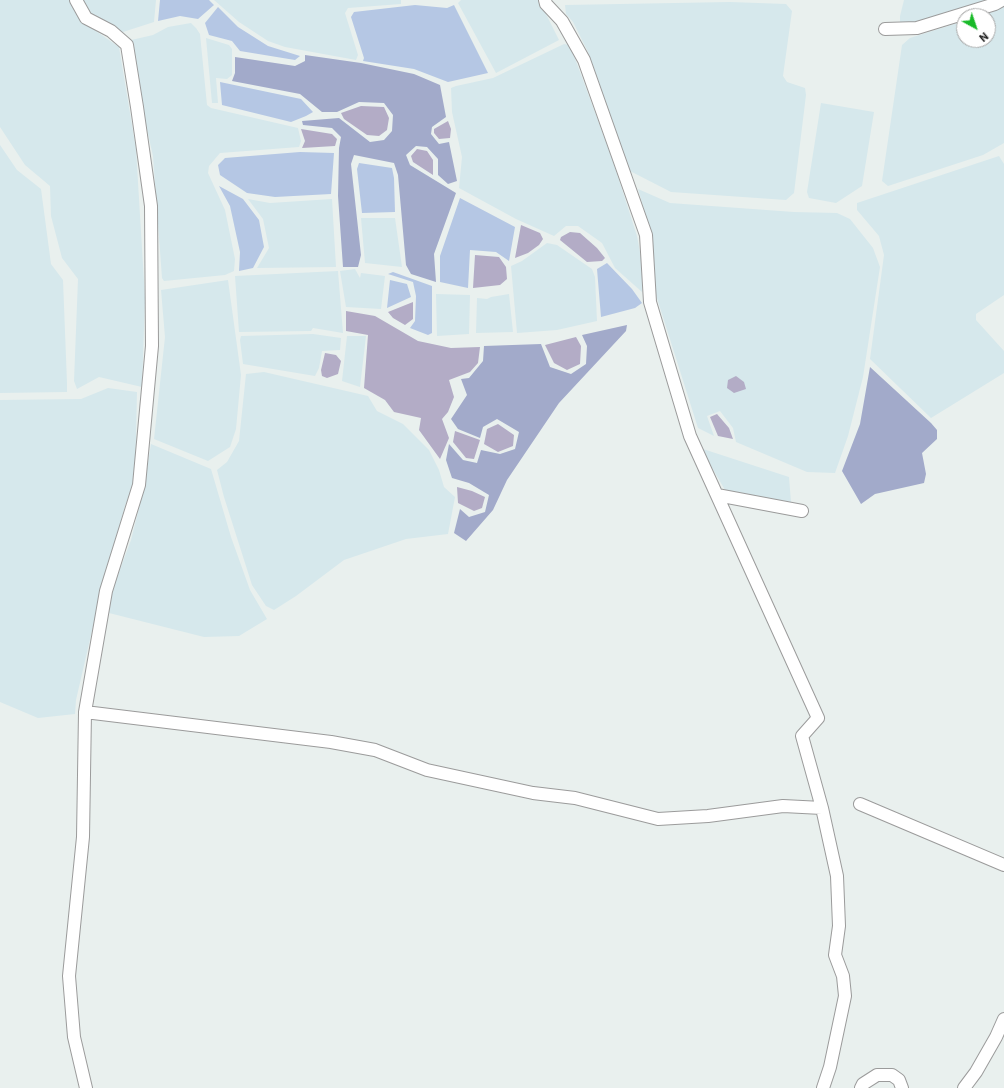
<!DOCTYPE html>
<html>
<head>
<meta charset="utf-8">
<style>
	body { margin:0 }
	#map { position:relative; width:1004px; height:1088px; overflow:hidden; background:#e9f0ee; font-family:Roboto,sans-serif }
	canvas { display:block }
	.north { position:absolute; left:956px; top:8px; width:40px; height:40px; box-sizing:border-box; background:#fff; border:1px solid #a6a6a6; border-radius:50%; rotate:140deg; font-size:11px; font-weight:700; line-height:16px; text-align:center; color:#212121 }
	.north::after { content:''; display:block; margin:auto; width:14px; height:18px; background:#18ba28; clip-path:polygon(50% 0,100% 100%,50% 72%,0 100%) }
</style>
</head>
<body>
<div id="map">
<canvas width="1004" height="1088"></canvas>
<div class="north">N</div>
</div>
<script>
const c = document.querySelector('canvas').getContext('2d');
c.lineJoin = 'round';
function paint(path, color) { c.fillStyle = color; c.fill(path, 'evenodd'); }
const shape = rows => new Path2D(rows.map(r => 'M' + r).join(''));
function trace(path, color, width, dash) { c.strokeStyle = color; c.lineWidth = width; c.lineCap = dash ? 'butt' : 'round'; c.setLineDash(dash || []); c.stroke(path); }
paint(shape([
	[0,0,70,0,80,20,119,47,136,149,145,298,142,387,99,377,77,389,74,381,78,279,62,258,51,216,50,186,25,165,0,127],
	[83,0,156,0,154,22,123,32,91,14],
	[214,0,401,0,401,4,348,8,345,13,358,55,356,60,285,47,268,41,239,22],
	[461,0,539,0,559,40,496,73,458,3],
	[904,0,988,0,920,24,900,25,900,16],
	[730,2,786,4,792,11,783,76,787,82,805,88,806,95,794,193,786,200,671,192,630,171,588,52,573,22,566,14,565,5],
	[1004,6,1004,143,983,155,888,186,882,181,902,45,910,38,964,21,964,40,988,40,988,16,978,16],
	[191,23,196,28,200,34,207,105,211,108,298,128,301,141,299,147,220,153,209,166,208,173,225,210,235,259,234,271,225,275,164,281,162,278,153,156,127,41,153,35,168,27],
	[206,38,229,45,232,49,232,75,227,79,216,78,218,103,212,103],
	[564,44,570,45,613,161,637,236,642,263,642,292,615,268,602,243,578,226,566,226,554,236,516,219,459,188,462,157,452,112,451,88,456,86,493,78],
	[821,103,874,112,862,186,836,203,809,198,807,192],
	[0,145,17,170,41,189,51,264,63,280,67,383,67,392,0,393],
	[999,156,1004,164,1004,295,976,314,976,320,1004,351,1004,373,931,418,870,359,884,255,879,236,857,210,857,203],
	[638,189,670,203,794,212,837,213,850,219,873,248,880,267,863,377,848,436,835,473,807,472,736,442,733,428,720,411,707,416,714,436,698,428,656,295,651,234],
	[248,199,270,203,332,199,336,267,257,268,269,248,263,219],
	[361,218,395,218,402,267,365,263],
	[547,243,557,245,592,269,595,277,597,321,557,330,517,333,511,266,522,261],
	[355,269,360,278,361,273,385,276,381,309,346,307,340,271],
	[338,271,343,333,313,328,311,331,239,332,235,276],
	[228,280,241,375,236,429,230,447,208,461,154,439,165,337,161,290],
	[436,294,470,295,469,334,437,336],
	[509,294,513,332,476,333,477,298,487,299,491,297],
	[313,334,341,338,340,350,322,351,319,368,315,376,243,364,240,340,241,336],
	[347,336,366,336,360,387,342,381],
	[264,372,368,396,377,411,403,424,429,450,439,470,444,487,455,497,448,534,406,539,344,560,296,596,274,610,266,606,252,585,224,497,217,470,227,462,239,441,246,374],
	[108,388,137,392,135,479,125,506,100,596,76,700,75,714,38,718,0,702,0,400,81,399],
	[151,444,211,469,231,537,250,590,267,619,239,636,204,637,109,613,113,588,131,540,143,492],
	[703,449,789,477,791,502,725,490,704,454]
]), '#d6e8ec');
paint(shape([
	[160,0,209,0,214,5,198,19,180,16,158,21],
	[415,5,447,8,454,5,488,73,448,82,414,69,363,61,364,58,351,17,354,12],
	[218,7,238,27,268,46,300,56,295,60,240,51,232,41,209,35,205,23],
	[220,82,301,99,313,112,306,116,291,122,222,105],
	[300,152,334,153,331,194,275,197,247,193,220,175,218,165,225,158],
	[359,163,392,168,394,178,395,212,362,213,357,169],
	[219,186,243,199,259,220,264,247,253,268,239,271,240,252,230,206],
	[460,198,515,227,509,261,496,252,470,250,468,288,440,282,440,256],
	[607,263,632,289,642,303,635,308,601,317,597,269],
	[393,272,432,286,432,333,428,335,410,328,415,321,416,296,413,282,388,274],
	[390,280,407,284,411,297,387,308]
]), '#b5c7e4');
paint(shape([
	[305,55,361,63,414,74,440,85,446,117,432,127,431,134,439,144,449,142,457,181,448,184,438,175,438,159,427,147,416,146,406,155,410,165,456,193,434,254,436,282,411,274,406,265,398,175,394,163,354,155,351,164,361,255,358,267,343,267,338,196,339,148,341,137,332,128,303,125,302,121,339,118,370,142,384,140,392,131,393,115,384,103,359,102,337,112,322,112,300,94,232,81,235,73,235,57,295,66,305,61],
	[627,325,626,331,559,403,507,480,493,510,466,541,454,533,460,509,469,517,485,512,489,495,469,483,452,478,446,460,449,444,463,460,477,463,481,450,500,454,515,449,519,432,497,419,483,427,480,438,458,429,451,419,467,395,461,379,469,378,483,361,484,346,541,344,550,367,571,374,586,364,587,346,582,335],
	[870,367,931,423,937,430,937,439,922,453,926,474,924,483,875,494,861,504,842,471,860,424]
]), '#a2aaca');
paint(shape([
	[361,106,384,107,389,118,387,130,379,136,367,135,344,119,341,113],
	[448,121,451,129,450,138,439,139,434,133,434,129],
	[301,129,332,134,337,139,335,146,302,148,305,141],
	[417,149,427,151,433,160,433,175,413,162,411,156],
	[521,225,540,233,543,239,539,245,528,253,515,258],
	[570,232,580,233,597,248,605,258,602,261,587,262,560,240,561,237],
	[475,255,499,257,506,267,507,279,500,285,473,288],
	[413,302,413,319,405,325,393,318,388,312],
	[346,311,375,316,418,341,451,348,480,347,478,363,470,372,449,380,454,397,448,412,442,419,449,438,440,459,419,430,421,418,394,412,385,400,364,388,368,335,346,331],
	[576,337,581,346,580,364,567,370,554,363,545,345],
	[325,353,336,355,341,361,338,374,327,378,322,376,321,370],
	[736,376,744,382,746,389,734,393,727,388,728,380],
	[717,414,729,428,733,439,718,436,710,417],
	[498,424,514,435,513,446,498,452,484,444,487,429],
	[455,431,480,440,474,459,466,458,453,442],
	[457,487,472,491,485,497,482,508,474,511,458,503]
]), '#b3acc6');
const street = shape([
	[76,0,86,18,111,31,127,45,137,107,151,206,152,346,139,485,106,591,85,712,83,837,69,976,74,1037,86,1088],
	[545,0,546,4,562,21,584,60,646,235,650,302,690,436,818,718,802,736,822,808,837,876,839,926,835,955,843,976,845,996,830,1067,823,1088],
	[885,29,917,28,995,4,1002,0],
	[717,495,802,511],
	[85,712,331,742,375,750,427,770,533,793,575,798,658,819,708,816,783,806,822,808],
	[860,804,1004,865],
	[861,1088,863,1084,877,1075,892,1075,899,1080,902,1088],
	[964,1088,976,1072,996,1037,1004,1019]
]);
trace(street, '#9b9b9b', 14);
trace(street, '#fff', 12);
</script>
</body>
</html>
